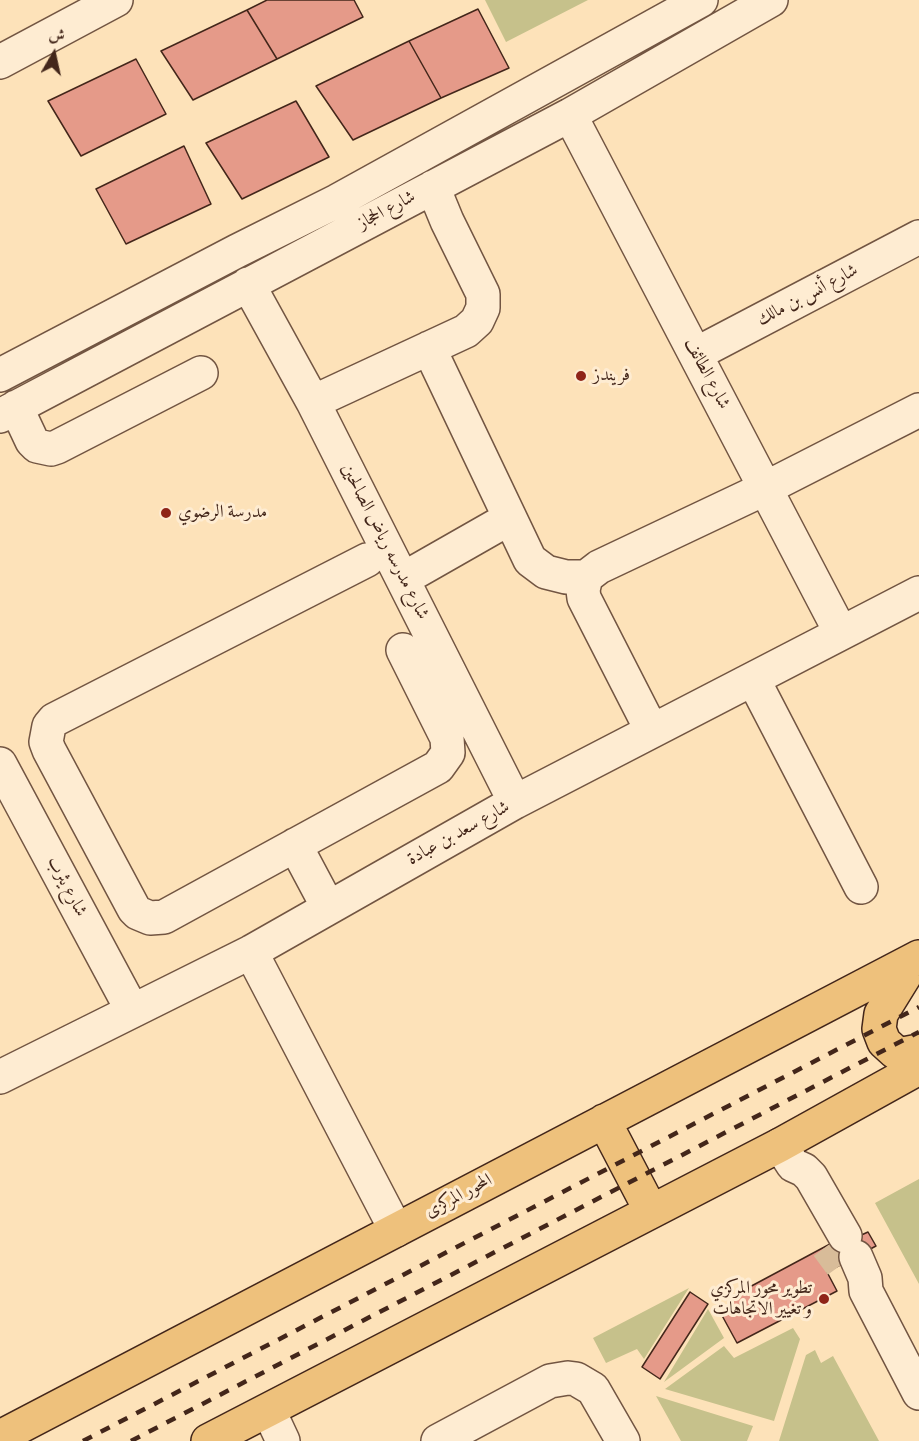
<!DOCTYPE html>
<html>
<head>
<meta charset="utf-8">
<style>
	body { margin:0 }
	#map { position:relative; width:919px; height:1441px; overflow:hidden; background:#fde2b9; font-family:"IM FELL English",Amiri,serif }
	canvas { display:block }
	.north { position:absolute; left:24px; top:24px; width:60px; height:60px; -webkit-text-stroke:4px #feecd2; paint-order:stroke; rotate:9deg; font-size:16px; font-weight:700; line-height:24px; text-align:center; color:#43261a }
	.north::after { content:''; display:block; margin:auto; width:21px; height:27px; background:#43261a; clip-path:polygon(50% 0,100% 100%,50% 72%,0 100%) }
</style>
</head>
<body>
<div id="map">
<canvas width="919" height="1441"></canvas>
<div class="north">ش</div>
</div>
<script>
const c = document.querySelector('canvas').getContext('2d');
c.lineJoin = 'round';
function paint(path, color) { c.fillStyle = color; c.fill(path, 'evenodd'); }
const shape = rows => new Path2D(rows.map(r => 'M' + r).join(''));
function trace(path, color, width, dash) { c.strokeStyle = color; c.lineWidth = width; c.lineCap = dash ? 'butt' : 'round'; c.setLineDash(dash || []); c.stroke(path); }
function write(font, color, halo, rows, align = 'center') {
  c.font = font + ' "IM FELL English",Amiri,serif'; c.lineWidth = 6; c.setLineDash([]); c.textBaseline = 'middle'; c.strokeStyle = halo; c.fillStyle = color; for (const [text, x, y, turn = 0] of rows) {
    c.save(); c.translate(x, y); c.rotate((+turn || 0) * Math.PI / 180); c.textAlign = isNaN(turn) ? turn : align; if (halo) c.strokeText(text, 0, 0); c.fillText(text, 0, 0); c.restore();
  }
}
paint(shape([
	[485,0,588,0,506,42],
	[919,1179,919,1284,875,1203],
	[689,1288,644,1359,637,1349,606,1363,593,1338],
	[708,1309,724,1338,664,1382],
	[793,1328,800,1339,774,1421,665,1389,724,1346,734,1358],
	[815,1350,821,1363,833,1356,879,1441,779,1441,806,1355],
	[656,1396,753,1426,747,1441,681,1441]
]), '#c6c18b');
const building = shape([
	[267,0,354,0,363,17,277,59,247,10,267,0],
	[478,9,509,68,441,98,409,41,478,9],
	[247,10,277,59,193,100,161,51,247,10],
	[409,41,441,98,353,140,316,86,409,41],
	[136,59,166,114,81,156,48,101,136,59],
	[296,101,329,157,242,199,206,143,296,101],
	[184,146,211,204,126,244,96,189,184,146],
	[868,1232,876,1246,827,1272,837,1291,737,1343,719,1310,732,1304,729,1298,845,1236,857,1237,868,1232],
	[690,1292,708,1304,660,1379,642,1367,690,1292]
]);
paint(building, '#e59a89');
trace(building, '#43261a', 1.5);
trace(shape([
	[827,1246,841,1265]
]), '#d8bc99', 33, [33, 16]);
const minor = shape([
	[0,62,116,0],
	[570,115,841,633],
	[248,284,313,402,515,802],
	[429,348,530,560,546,572,566,577,586,577],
	[696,354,919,237],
	[0,375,237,251,337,201,701,0],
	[313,402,466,331,477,321,483,308,483,294,447,221,433,187],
	[16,407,32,441,37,446,51,449,57,447,201,373],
	[0,416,570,115,771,0],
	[367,560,54,720,49,726,46,742,49,750,134,909,138,913,150,918,164,917,438,767,448,753,447,738,403,650],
	[403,579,510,518],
	[753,679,861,887],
	[652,731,584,598,583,590,586,577,599,567,766,488,919,410],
	[0,764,132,1010],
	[295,845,328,907],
	[251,952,396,1230],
	[0,1077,251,952,515,802,919,593],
	[780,1145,793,1165,804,1170,811,1177,845,1236],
	[856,1257,865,1278,866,1291,919,1393],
	[269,1411,283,1441],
	[438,1441,550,1381,568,1378,576,1379,593,1389,623,1441]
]);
const major = shape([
	[915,959,881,1014,879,1029,884,1042,895,1052,903,1054,919,1051],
	[604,1121,651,1211],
	[0,1437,919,957],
	[208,1441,780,1145,919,1068]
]);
trace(minor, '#725542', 36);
trace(major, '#43261a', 36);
trace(minor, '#feecd2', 33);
trace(major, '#eec17c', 33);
trace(shape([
	[83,1441,919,1007],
	[131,1441,919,1032]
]), '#43261a', 4.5, [10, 10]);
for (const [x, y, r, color] of [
	[581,376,6,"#8f2418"],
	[166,513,6,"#8f2418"],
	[824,1299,6,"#8f2418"]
]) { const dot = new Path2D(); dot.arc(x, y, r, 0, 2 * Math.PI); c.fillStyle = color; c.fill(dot); trace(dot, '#feecd2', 2); }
write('18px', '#43261a', '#feecd2', [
	["شارع الحجاز",387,211,-28],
	["شارع أنس بن مالك",808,296,-28],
	["شارع الطائف",706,374,62],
	["شارع مدرسه رياض الصالحين",384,542,63],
	["شارع سعد بن عبادة",459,834,-29],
	["شارع يثرب",66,887,62],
	["المحور المركزى",459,1197,-28]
]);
write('18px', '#43261a', '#feecd2', [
	["فريندز",593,376],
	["مدرسة الرضوي",178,513],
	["تطوير محور المركزي",812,1289,"right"],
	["و تغيير الاتجاهات",812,1310,"right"]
], 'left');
</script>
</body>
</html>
